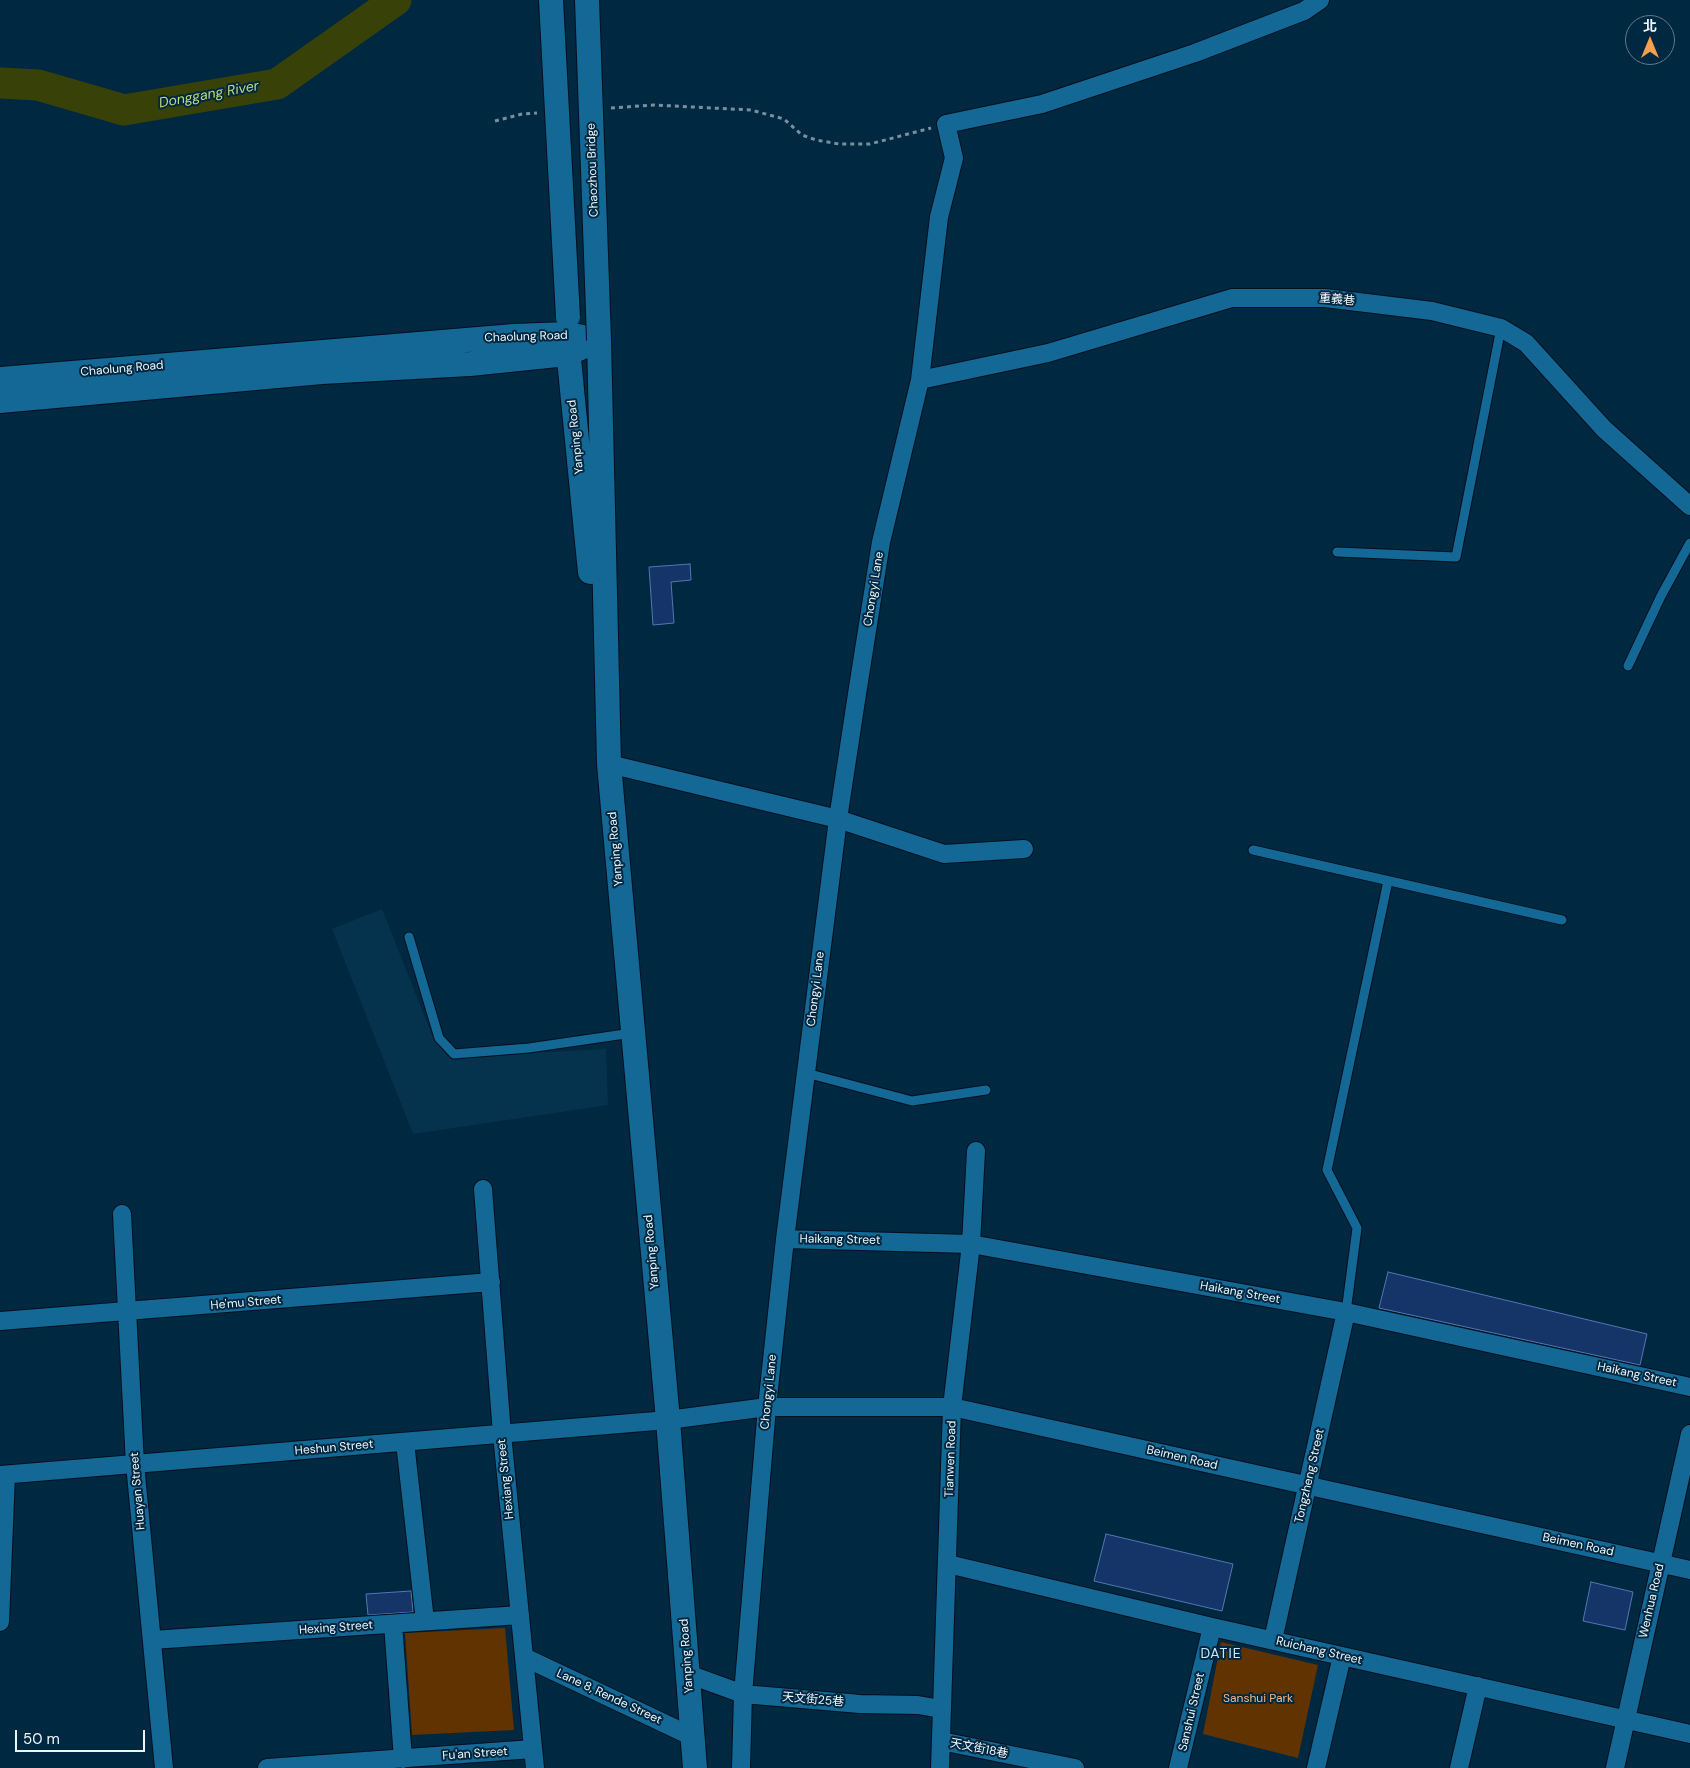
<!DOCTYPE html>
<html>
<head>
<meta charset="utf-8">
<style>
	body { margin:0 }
	#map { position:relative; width:1690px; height:1768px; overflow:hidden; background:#002840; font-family:"DM Sans","Noto Sans TC",sans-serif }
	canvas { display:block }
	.north { position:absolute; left:1625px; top:15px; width:50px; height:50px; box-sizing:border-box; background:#002840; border:1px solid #5f7a8b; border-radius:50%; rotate:0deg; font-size:14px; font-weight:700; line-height:20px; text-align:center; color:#eef5fb }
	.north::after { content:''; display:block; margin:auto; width:18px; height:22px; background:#fa9f4e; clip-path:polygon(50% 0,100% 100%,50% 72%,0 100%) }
	.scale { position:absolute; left:15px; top:1730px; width:130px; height:22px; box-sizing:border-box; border:2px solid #eef5fb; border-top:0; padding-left:6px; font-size:15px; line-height:18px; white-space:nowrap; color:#eef5fb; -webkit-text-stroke:4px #002840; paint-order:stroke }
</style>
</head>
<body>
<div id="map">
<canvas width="1690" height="1768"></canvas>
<div class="north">北</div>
<div class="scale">50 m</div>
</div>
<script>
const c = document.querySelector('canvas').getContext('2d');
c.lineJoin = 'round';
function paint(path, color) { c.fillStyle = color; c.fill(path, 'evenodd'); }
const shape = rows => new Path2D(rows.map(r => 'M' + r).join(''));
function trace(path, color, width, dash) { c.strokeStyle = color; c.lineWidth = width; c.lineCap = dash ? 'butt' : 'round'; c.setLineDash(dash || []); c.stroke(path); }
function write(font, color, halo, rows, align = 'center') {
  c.font = font + ' "DM Sans","Noto Sans TC",sans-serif'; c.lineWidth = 4; c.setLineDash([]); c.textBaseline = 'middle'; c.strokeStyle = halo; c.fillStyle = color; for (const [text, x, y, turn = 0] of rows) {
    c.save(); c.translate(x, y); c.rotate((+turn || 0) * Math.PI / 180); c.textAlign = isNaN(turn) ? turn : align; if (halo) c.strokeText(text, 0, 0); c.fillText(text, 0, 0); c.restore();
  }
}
paint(shape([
	[382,909,432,1035,448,1057,606,1049,608,1105,413,1134,332,929]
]), '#05334e');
paint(shape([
	[505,1628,514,1730,412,1735,405,1633],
	[1221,1642,1318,1665,1298,1758,1203,1734]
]), '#613300');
trace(shape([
	[0,83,38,85,124,110,277,84,396,0]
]), '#384208', 31);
const building = shape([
	[690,564,691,580,671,582,674,623,653,625,649,567,690,564],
	[1388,1272,1647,1334,1640,1365,1379,1308,1388,1272],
	[1106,1534,1233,1564,1222,1611,1094,1581,1106,1534],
	[1591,1582,1633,1592,1625,1630,1583,1621,1591,1582],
	[411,1591,413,1612,368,1615,366,1594,411,1591]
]);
paint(building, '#153568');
trace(building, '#5177b4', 1);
const lane = shape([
	[1337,552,1456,557,1501,328],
	[1628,666,1661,596,1690,543],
	[1253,850,1562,920],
	[409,937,439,1038,454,1054,529,1048,632,1033],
	[806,1073,912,1101,986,1090],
	[1346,1312,1357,1228,1327,1170,1388,881]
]);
const street = shape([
	[920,380,1048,353,1232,298,1325,298,1432,311,1501,328,1526,343,1604,429,1690,506],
	[609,764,838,819,944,854,1024,849],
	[483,1189,502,1434,535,1768],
	[122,1214,135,1464,164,1768],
	[785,1239,971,1244,1346,1312,1690,1387],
	[0,1321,491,1282],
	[405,1442,425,1621],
	[0,1475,668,1420,767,1407,952,1407,1690,1570],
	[948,1564,1212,1627,1690,1734],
	[0,1622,6,1475],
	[393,1624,403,1759],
	[152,1640,520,1615],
	[1273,1640,1346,1312],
	[524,1657,693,1737],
	[688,1674,743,1694,860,1704,918,1705,941,1709],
	[941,1741,1075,1768],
	[267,1768,533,1749],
	[741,1768,743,1694,767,1407,785,1239,838,819,857,694,881,542,920,380,939,217,954,158,946,124,1042,104,1195,53,1304,11,1320,0],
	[940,1768,952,1407,971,1244,976,1151],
	[1178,1768,1212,1627],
	[1316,1768,1342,1656],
	[1459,1768,1478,1686],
	[1615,1768,1690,1434]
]);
const secondary = shape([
	[567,339,590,572],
	[599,340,609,764,668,1420,695,1768],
	[0,379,514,336,567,334,599,340],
	[0,401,322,372,470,364,567,354,599,340]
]);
trace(lane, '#00101e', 11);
trace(street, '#00101e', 20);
trace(secondary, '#00101e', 26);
trace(shape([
	[611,108,654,105,751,110,784,119,802,135,816,140,839,144,870,144,931,128],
	[495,121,522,114,537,113]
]), '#778f9e', 3, [4, 4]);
trace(lane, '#146896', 9);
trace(street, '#146896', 18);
trace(secondary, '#146896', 24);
const secondaryBridge = shape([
	[551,0,568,317],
	[587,0,599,340]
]);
trace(secondaryBridge, '#00101e', 26, []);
trace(secondaryBridge, '#146896', 24);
write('12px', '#eef5fb', '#002840', [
	["Chaozhou Bridge",593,170,-92],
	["重義巷",1337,300,5],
	["Chaolung Road",526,337,-2],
	["Chaolung Road",122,369,-5],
	["Yanping Road",576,437,-96],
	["Chongyi Lane",874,589,-81],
	["Yanping Road",616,849,-95],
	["Chongyi Lane",816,989,-83],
	["Haikang Street",840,1240,1],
	["Yanping Road",652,1252,-95],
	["Haikang Street",1240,1293,10],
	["He'mu Street",246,1303,-5],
	["Haikang Street",1637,1375,12],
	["Chongyi Lane",769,1392,-84],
	["Heshun Street",334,1448,-5],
	["Beimen Road",1182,1458,13],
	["Tianwen Road",951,1459,-88],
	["Tongzheng Street",1310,1476,-77],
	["Hexiang Street",506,1479,-96],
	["Huayan Street",138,1491,-95],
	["Beimen Road",1578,1545,12],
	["Wenhua Road",1652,1601,-77],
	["Hexing Street",336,1628,-4],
	["Ruichang Street",1319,1651,13],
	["Yanping Road",687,1656,-94],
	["Lane 8, Rende Street",609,1697,25],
	["天文街25巷",813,1700,5],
	["Sanshui Street",1192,1712,-77],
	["天文街18巷",979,1749,11],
	["Fu'an Street",475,1754,-4]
]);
write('12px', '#f7b681', '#002840', [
	["Sanshui Park",1258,1699]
]);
write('italic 14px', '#c4da77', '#002840', [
	["Donggang River",209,95,-10]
]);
c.letterSpacing = '1px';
write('14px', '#cbe8fd', '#002840', [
	["DATIE",1221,1654]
]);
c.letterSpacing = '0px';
</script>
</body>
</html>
